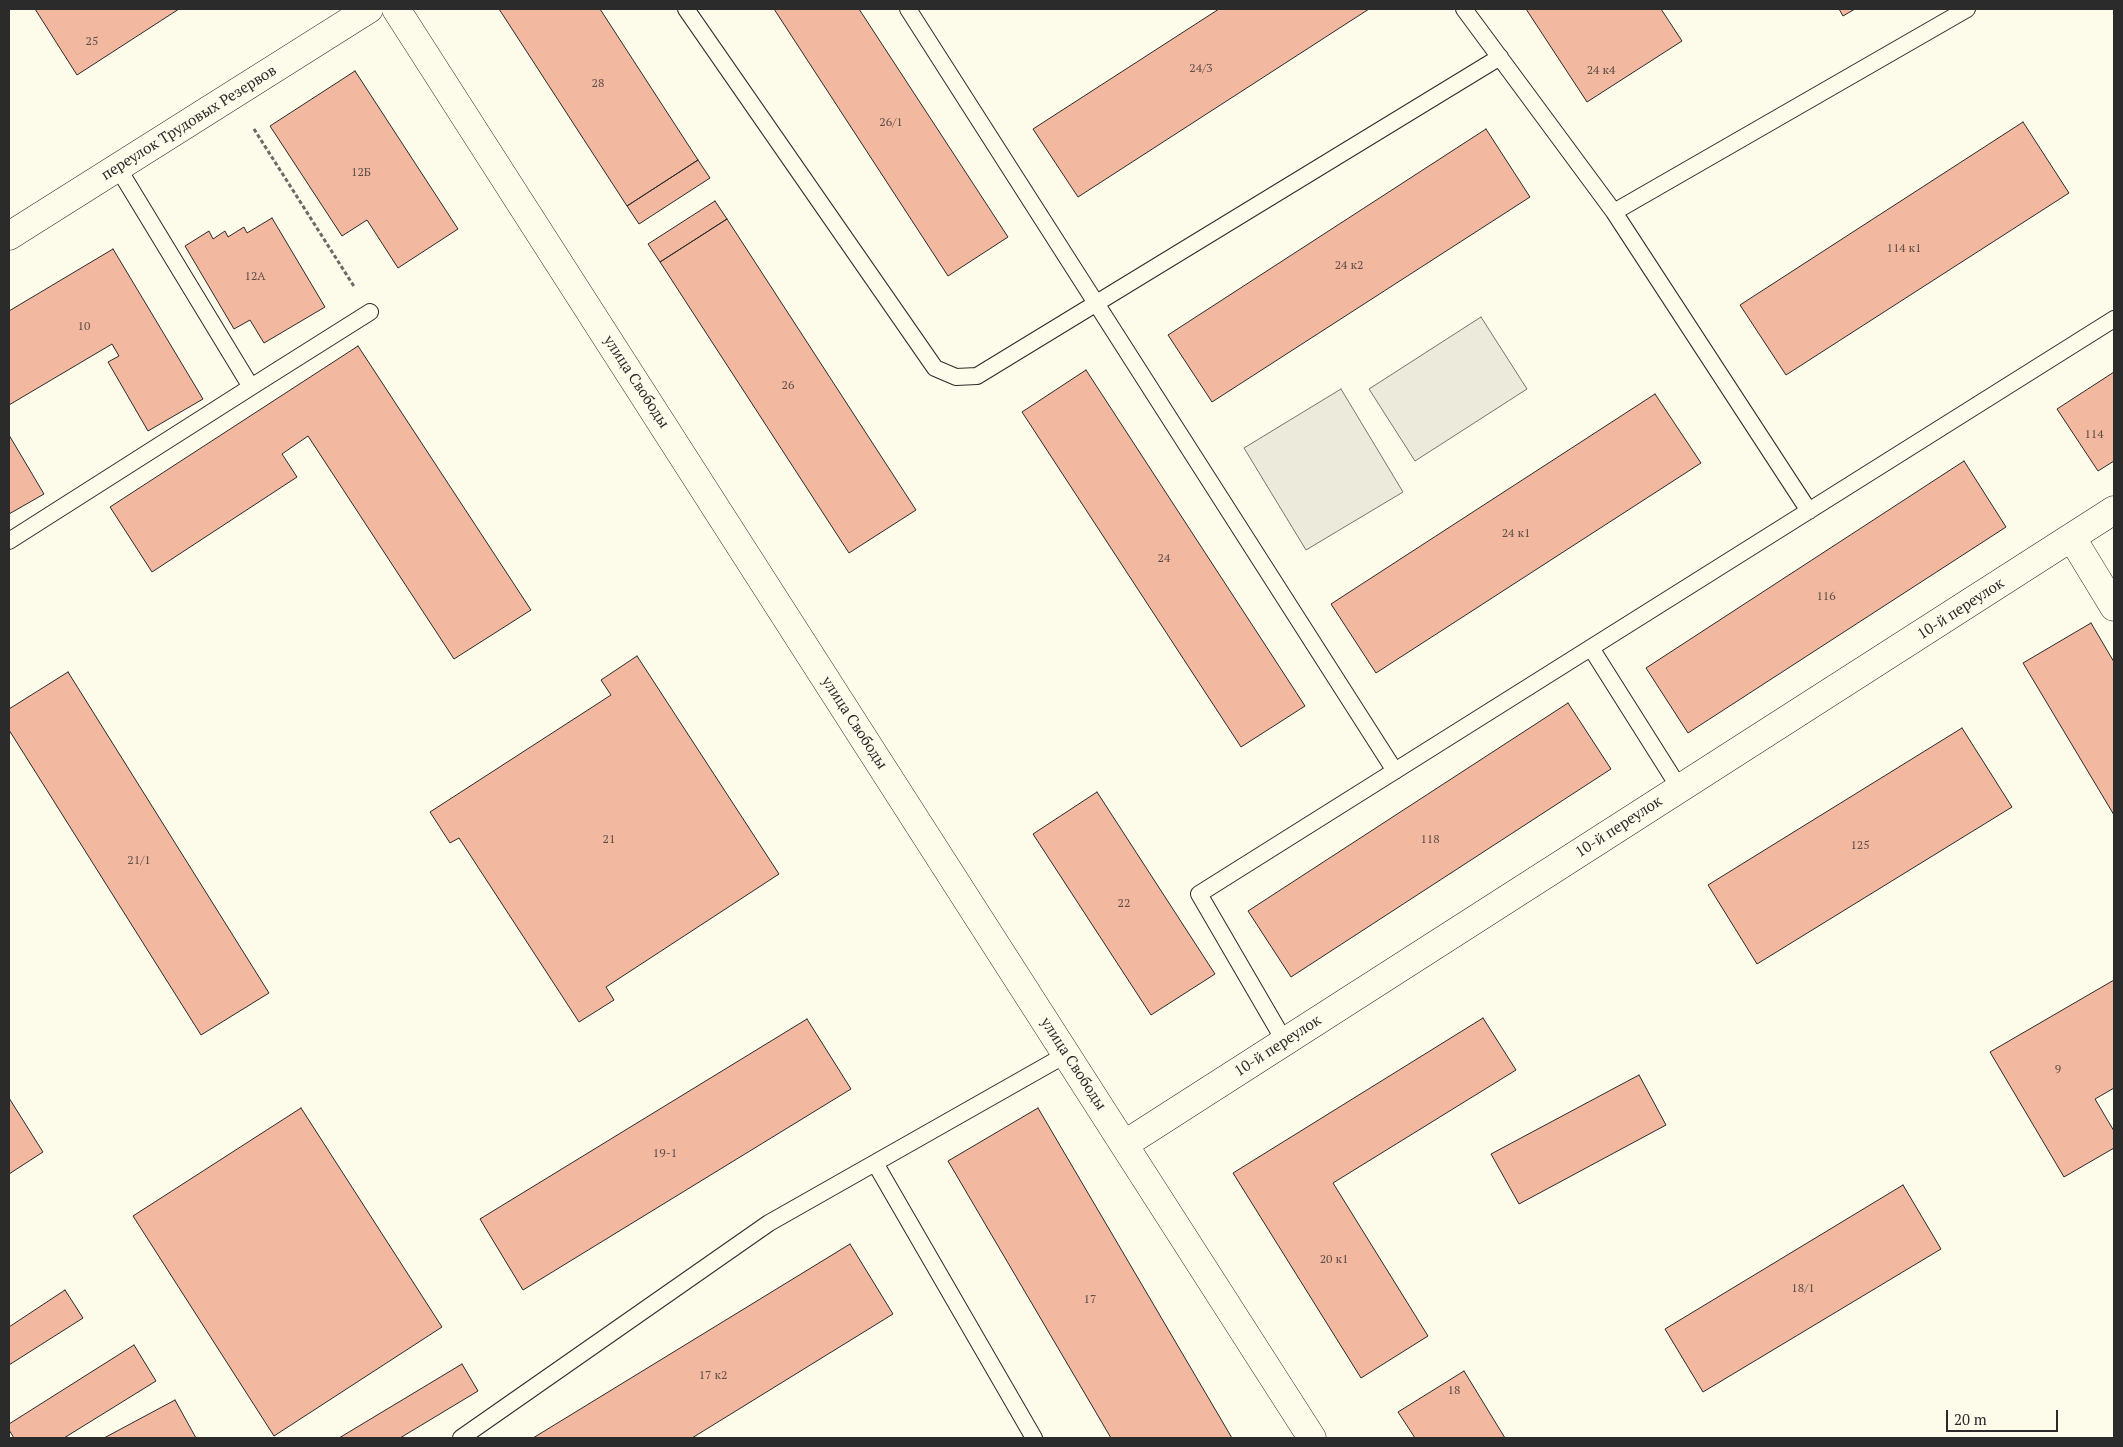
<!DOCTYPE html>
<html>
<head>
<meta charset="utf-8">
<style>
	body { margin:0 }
	#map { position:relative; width:2123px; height:1447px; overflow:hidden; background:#fdfbea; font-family:"PT Serif",serif }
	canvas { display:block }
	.frame { position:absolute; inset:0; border:10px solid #2b2b2b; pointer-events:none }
	.scale { position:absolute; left:1946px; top:1410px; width:112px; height:22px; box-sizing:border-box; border:2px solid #2b2b2b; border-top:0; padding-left:6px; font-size:15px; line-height:18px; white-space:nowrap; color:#2b2b2b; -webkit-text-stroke:4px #fdfbea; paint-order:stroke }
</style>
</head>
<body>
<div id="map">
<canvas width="2123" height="1447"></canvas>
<div class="frame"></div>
<div class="scale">20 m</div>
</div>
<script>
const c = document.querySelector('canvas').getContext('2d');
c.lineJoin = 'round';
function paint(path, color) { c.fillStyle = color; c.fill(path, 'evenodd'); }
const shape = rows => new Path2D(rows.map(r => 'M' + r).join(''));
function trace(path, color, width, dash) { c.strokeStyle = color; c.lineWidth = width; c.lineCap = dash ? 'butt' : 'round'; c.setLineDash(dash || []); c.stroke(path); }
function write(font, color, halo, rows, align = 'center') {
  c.font = font + ' "PT Serif",serif'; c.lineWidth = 4; c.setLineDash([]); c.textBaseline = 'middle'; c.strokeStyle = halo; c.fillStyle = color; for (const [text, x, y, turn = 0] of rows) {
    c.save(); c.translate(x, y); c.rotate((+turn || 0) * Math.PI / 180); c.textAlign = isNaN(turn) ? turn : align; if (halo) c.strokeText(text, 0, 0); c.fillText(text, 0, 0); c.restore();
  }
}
const green = shape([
	[1481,317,1527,389,1415,461,1369,389,1481,317],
	[1341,389,1403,492,1306,550,1244,448,1341,389]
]);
paint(green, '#ecebdb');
trace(green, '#74746e', 1);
const building = shape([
	[35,9,179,9,77,75,35,9],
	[499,9,600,9,698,160,627,206,499,9],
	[774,9,859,9,1008,237,948,276,774,9],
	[1219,9,1369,9,1078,197,1033,129,1219,9],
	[1526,9,1661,9,1682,41,1587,102,1526,9],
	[1839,9,1855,9,1843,16,1839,9],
	[355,71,458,229,398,268,367,220,342,236,270,126,355,71],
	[2023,122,2069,193,1786,375,1740,305,2023,122],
	[1486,129,1530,197,1212,402,1168,335,1486,129],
	[698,160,710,178,639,224,627,206,698,160],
	[715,201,727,219,660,262,648,244,715,201],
	[272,218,325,307,264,343,250,320,234,329,185,246,209,231,213,239,225,231,228,237,244,227,247,233,272,218],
	[727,219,916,510,849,553,660,262,727,219],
	[113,249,203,399,148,431,108,362,119,356,112,344,9,405,9,311,113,249],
	[358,346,531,610,454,659,308,436,282,454,297,477,152,572,110,507,358,346],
	[1086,370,1305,706,1241,747,1022,412,1086,370],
	[2114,372,2114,461,2098,471,2057,409,2114,372],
	[1655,394,1701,463,1376,673,1331,604,1655,394],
	[9,435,44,494,9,514,9,435],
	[1964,461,2006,527,1688,733,1646,668,1964,461],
	[2091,623,2114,662,2114,815,2023,663,2091,623],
	[637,656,779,874,606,987,614,1000,579,1022,459,838,450,843,430,812,611,695,601,680,637,656],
	[68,672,269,993,201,1035,9,730,9,709,68,672],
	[1568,703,1611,769,1291,977,1248,911,1568,703],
	[1962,728,2012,807,1757,964,1708,885,1962,728],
	[1097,792,1215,974,1151,1015,1033,834,1097,792],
	[2114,980,2114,1088,2095,1099,2114,1131,2114,1148,2064,1177,1990,1052,2114,980],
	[1483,1018,1516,1070,1333,1183,1428,1336,1361,1378,1233,1173,1483,1018],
	[807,1019,851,1089,523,1290,480,1219,807,1019],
	[1639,1075,1666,1125,1519,1204,1491,1154,1639,1075],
	[9,1098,43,1152,9,1174,9,1098],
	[301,1108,442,1327,274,1436,133,1216,301,1108],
	[1038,1108,1232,1438,1111,1438,948,1161,1038,1108],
	[1903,1185,1941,1249,1703,1392,1665,1329,1903,1185],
	[850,1244,893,1314,692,1438,533,1438,850,1244],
	[65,1290,83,1318,9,1365,9,1327,65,1290],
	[134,1345,156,1381,64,1438,14,1438,9,1430,9,1424,134,1345],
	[462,1364,478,1391,400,1438,339,1438,462,1364],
	[1464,1371,1505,1438,1415,1438,1398,1412,1464,1371],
	[175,1400,196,1438,104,1438,175,1400]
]);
paint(building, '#f2b8a0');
trace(building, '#2b2b2b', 1);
const lane = shape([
	[686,9,935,368,956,377,977,376,1500,57],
	[908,9,1395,771],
	[1464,9,1614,212,1967,9],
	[1614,212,1809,511],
	[251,387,370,312],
	[9,541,251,387,118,168],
	[1591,648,1680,789],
	[1285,1042,1199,894,2114,319],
	[875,1163,1034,1438],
	[461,1438,769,1223,1067,1054]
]);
const street = shape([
	[9,236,369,9],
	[2072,538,2114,607]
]);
const secondary = shape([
	[396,9,1312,1438],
	[1125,1144,2114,510]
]);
trace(lane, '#2b2b2b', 18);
trace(street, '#2b2b2b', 29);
trace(secondary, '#2b2b2b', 29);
trace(shape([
	[254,129,355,288]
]), '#6a6964', 3, [4, 2.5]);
trace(lane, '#fdfbea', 16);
trace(street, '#fdfbea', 28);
trace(secondary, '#fdfbea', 28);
write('12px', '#5d4e48', null, [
	["25",92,42],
	["24/3",1201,69],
	["24 к4",1601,71],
	["28",598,84],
	["26/1",891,123],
	["12Б",361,173],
	["114 к1",1904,249],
	["24 к2",1349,266],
	["12А",255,277],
	["10",84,327],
	["26",788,386],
	["114",2094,435],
	["24 к1",1516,534],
	["24",1164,559],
	["116",1826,597],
	["21",609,840],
	["118",1430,840],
	["125",1860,846],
	["21/1",139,861],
	["22",1124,904],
	["9",2058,1070],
	["19-1",665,1154],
	["20 к1",1334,1260],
	["18/1",1803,1289],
	["17",1090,1300],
	["17 к2",713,1376],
	["18",1454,1391]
]);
write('15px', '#2b2b2b', '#fdfbea', [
	["переулок Трудовых Резервов",189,123,-32],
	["улица Свободы",636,382,57],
	["10-й переулок",1961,609,-33],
	["улица Свободы",854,723,57],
	["10-й переулок",1619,827,-33],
	["10-й переулок",1278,1046,-33],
	["улица Свободы",1073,1064,57]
]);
</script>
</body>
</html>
